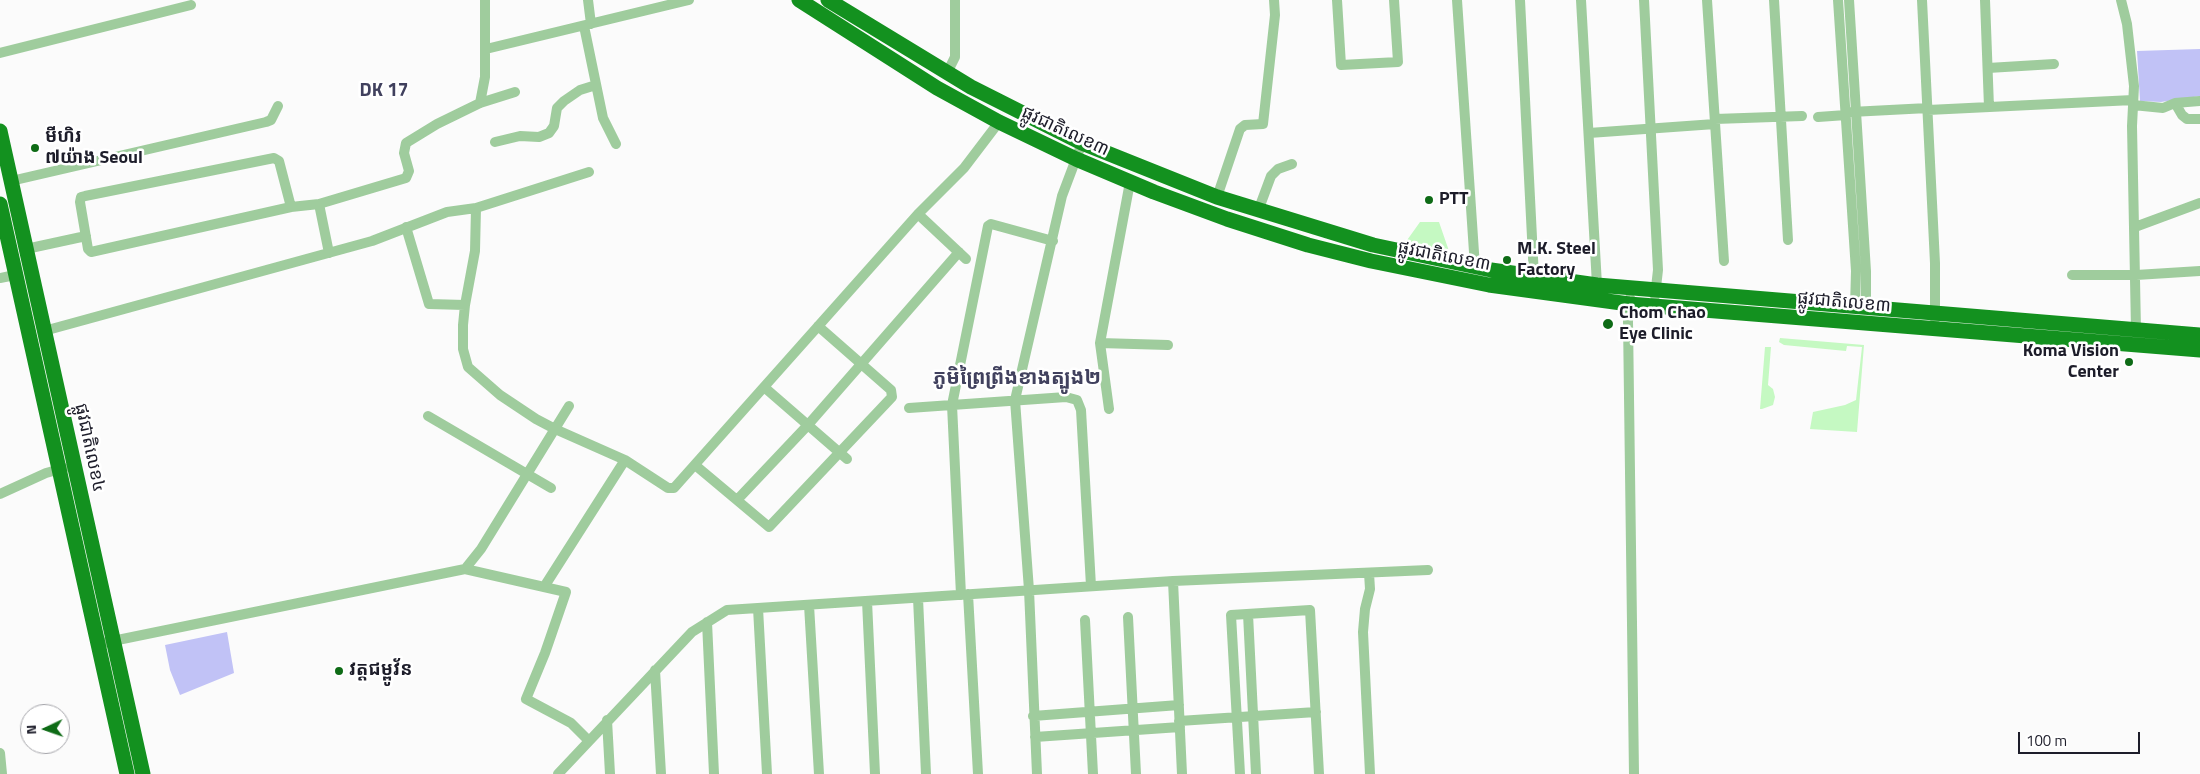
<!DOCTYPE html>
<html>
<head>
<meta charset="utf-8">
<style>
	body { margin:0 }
	#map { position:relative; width:2200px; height:774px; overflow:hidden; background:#fbfbfb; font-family:"Titillium Web",sans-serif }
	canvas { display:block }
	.north { position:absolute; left:20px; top:704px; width:50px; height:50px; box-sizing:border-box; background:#fff; border:1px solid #a5a5aa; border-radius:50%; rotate:267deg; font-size:14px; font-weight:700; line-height:20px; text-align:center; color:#1d1d2a }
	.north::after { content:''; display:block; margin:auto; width:18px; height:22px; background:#0e6b16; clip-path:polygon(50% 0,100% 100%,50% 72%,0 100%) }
	.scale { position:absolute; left:2018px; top:732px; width:122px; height:22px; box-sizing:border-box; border:2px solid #1d1d2a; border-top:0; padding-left:6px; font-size:15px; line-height:18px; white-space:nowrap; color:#1d1d2a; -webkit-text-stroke:4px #fff; paint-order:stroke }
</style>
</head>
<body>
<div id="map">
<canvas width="2200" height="774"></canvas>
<div class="north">N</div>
<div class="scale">100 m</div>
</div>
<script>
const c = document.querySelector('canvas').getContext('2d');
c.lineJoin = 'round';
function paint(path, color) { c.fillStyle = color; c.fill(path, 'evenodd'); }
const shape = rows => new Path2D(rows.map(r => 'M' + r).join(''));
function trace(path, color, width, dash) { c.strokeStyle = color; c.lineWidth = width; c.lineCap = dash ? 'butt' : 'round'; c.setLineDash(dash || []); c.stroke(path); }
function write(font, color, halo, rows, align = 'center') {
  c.font = font + ' "Titillium Web","Noto Sans Khmer",sans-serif'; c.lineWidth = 5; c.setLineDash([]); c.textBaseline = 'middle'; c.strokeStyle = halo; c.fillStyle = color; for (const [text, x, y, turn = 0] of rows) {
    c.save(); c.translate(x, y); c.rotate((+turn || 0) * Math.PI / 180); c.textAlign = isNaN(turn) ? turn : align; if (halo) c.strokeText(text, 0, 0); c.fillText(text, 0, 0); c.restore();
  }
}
paint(shape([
	[1420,222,1439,222,1449,251,1405,243],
	[1780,338,1864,345,1857,432,1810,429,1813,412,1845,405,1856,400,1862,347,1847,346,1846,351,1784,345,1779,342],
	[1765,347,1771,347,1768,385,1773,389,1775,397,1773,405,1762,409,1760,409]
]), '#c5f9c2');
paint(shape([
	[2200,49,2200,96,2161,102,2140,101,2137,51],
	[227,632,234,673,180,695,170,670,165,645]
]), '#c1c2f6');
trace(shape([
	[588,0,591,24],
	[1337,0,1341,65,1398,62,1394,0],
	[1457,0,1475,267],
	[1520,0,1534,277],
	[1581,0,1597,285],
	[1644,0,1658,270,1655,296],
	[1707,0,1724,261],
	[1774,0,1788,240],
	[1838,0,1856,271,1855,308],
	[1849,0,1866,271,1866,309],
	[1922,0,1935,263,1935,319],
	[1985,0,1989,107],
	[2121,0,2127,24,2134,86,2132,126,2136,330],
	[584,26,603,118,616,144],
	[486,49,689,0],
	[0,53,191,5],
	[1988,68,2054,64],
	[947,73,955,57,955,0],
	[480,103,485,77,485,0],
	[2175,103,2182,115,2187,119,2200,119],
	[2133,105,2163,108,2175,103,2200,101],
	[1928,110,2133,100],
	[1851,112,1928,108],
	[1818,117,1846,115],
	[1715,119,1802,116],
	[1589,133,1715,124],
	[495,142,520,136,539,137,549,133,554,126,557,108,564,101,580,90,596,85],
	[11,181,266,122,271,120,278,106],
	[1217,197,1240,129,1245,125,1263,124,1275,15,1274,0],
	[291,207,279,161,274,158,85,196,81,197,80,202,88,249,91,252,291,207,319,204],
	[476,208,475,251,465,305,463,325,463,349,468,367,500,395,536,419,555,429,625,460],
	[1258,211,1271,176,1278,169,1292,164],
	[918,214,966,259],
	[406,227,429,304,465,305],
	[2135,227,2200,203],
	[26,249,86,236],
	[329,253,319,204,406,178,409,171,404,153,406,143,437,124,480,103,515,92],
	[2072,275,2136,275,2200,271],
	[0,278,15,275],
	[1630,298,1628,321,1634,774],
	[44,331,372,241,447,212,476,208,589,172],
	[1100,343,1168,345],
	[764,387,847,459],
	[909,408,1066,397,1077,400,1081,410,1091,586],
	[1109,409,1100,343,1130,182],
	[428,416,551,488],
	[695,465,769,527,892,397,891,390,818,326],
	[0,494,46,473,64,468],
	[737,500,807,426,959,252],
	[465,569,566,592,545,653,526,699,571,723,588,740],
	[1369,573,1370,589,1365,609,1363,632,1370,774],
	[1173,581,1182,774],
	[544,587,625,460,668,488,674,488,918,214,964,168,999,122],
	[968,594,978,774],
	[961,595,952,405,988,226,991,224,1053,241],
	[918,598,926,774],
	[867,601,875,774],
	[809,605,819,774],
	[758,608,767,774],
	[1248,614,1256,774],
	[1128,617,1136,774],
	[1085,620,1093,774],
	[707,622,714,774],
	[98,644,465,569,481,549,569,406],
	[655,670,661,774],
	[1033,716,1179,705],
	[607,720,610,774],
	[1179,721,1316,712],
	[1035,737,1180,727],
	[0,753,2,774],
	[558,774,692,632,727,610,1173,581,1428,570],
	[1037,774,1029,590,1015,400,1062,196,1082,143],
	[1240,774,1231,615,1310,610,1319,774]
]), '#9fcc9d', 10);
trace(shape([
	[799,0,937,88,999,122,1076,159,1154,192,1227,219,1308,245,1371,261,1489,285,1629,304,2200,350],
	[828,0,971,87,1082,143,1217,197,1373,245,1491,270,1597,285,2200,335],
	[0,131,143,774],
	[0,204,127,774]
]), '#13911f', 15);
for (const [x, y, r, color] of [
	[35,148,5,"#0e6b16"],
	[1429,200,5,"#0e6b16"],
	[1507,260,5,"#0e6b16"],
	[1608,324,6,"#0e6b16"],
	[2129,362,5,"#0e6b16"],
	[339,671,5,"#0e6b16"]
]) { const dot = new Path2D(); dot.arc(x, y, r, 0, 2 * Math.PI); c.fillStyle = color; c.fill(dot); trace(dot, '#fff', 2); }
write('18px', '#1d1d2a', '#fff', [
	["ផ្លូវជាតិលេខ៣",1065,132,25],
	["ផ្លូវជាតិលេខ៣",1444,257,11],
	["ផ្លូវជាតិលេខ៣",1844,303,5],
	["ផ្លូវជាតិលេខ៤",89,448,78]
]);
write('bold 18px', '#1d1d2a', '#fff', [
	["មីហិរ",45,138],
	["៧យ៉ាង Seoul",45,159],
	["PTT",1439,200],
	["M.K. Steel",1517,250],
	["Factory",1517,271],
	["Chom Chao",1619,314],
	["Eye Clinic",1619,335],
	["Koma Vision",2119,352,"right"],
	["Center",2119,373,"right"],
	["វត្តជម្ពូវ័ន",349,671]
], 'left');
write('bold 19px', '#41415e', '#fff', [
	["DK 17",384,91]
]);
write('bold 20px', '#41415e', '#fff', [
	["ភូមិព្រៃព្រីងខាងត្បូង២",1017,379]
]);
</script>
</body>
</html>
